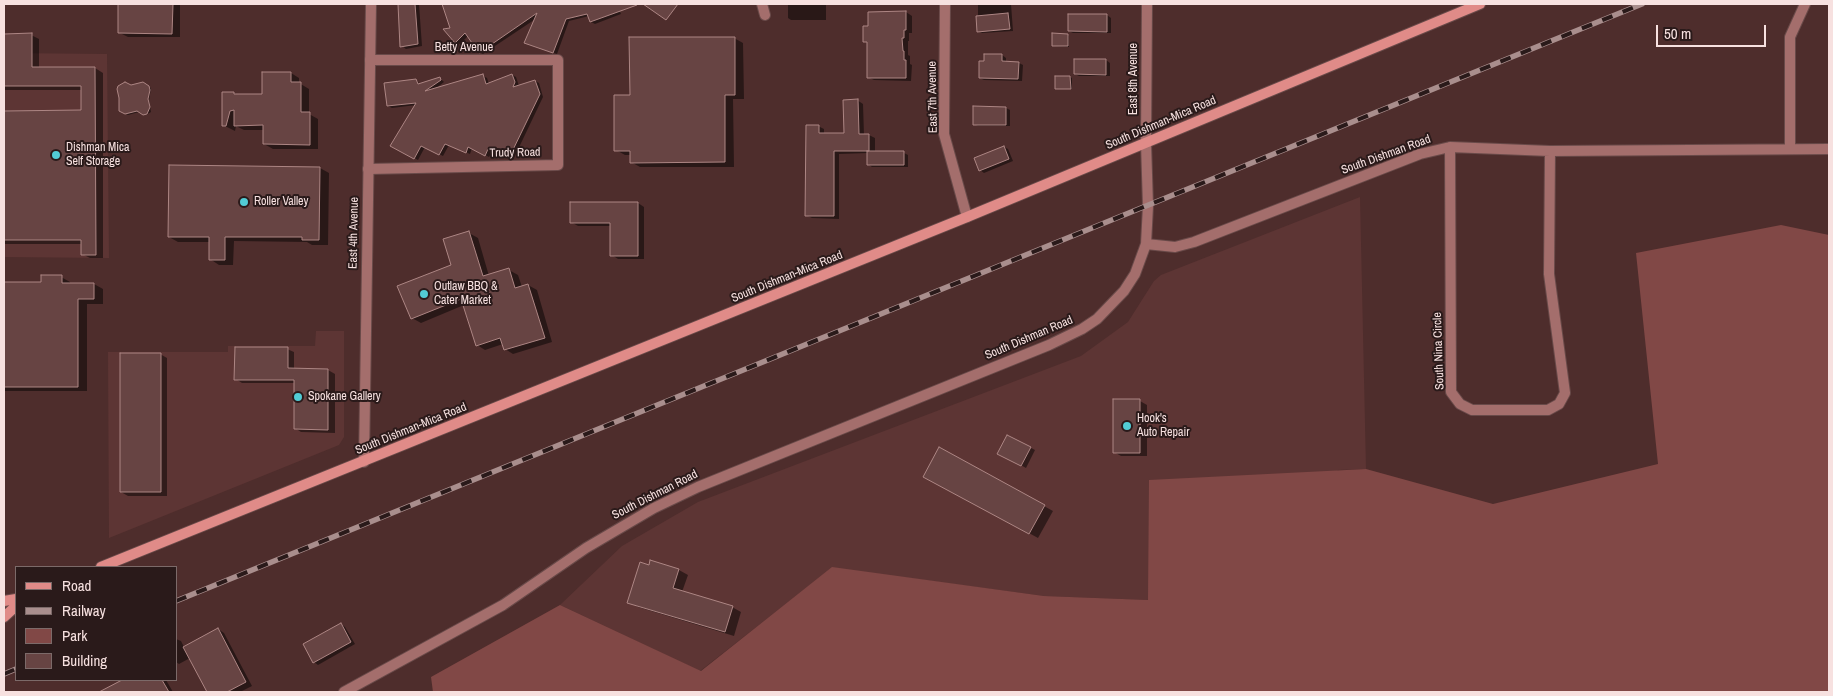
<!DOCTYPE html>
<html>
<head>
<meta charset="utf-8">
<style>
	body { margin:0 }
	#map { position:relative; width:1833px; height:696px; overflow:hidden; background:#4e2d2c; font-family:"Archivo Narrow",sans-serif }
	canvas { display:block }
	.frame { position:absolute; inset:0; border:5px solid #f7e1e0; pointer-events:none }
	.legend { position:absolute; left:15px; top:566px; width:162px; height:115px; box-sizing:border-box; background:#2a1a1a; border:1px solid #7c6a69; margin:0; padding:6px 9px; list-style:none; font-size:15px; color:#f7e1e0 }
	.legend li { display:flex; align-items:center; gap:10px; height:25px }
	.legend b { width:25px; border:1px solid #7c6a69 }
	.scale { position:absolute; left:1656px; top:25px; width:110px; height:22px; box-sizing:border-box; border:2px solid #f7e1e0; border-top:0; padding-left:6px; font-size:15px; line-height:18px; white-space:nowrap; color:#f7e1e0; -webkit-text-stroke:4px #2a1a1a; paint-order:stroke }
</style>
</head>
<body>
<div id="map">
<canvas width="1833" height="696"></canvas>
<div class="frame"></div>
<ul class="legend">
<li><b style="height:6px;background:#e08b88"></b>Road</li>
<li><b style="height:6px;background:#a98e8d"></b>Railway</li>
<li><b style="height:14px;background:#814846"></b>Park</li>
<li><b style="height:14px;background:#674443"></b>Building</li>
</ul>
<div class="scale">50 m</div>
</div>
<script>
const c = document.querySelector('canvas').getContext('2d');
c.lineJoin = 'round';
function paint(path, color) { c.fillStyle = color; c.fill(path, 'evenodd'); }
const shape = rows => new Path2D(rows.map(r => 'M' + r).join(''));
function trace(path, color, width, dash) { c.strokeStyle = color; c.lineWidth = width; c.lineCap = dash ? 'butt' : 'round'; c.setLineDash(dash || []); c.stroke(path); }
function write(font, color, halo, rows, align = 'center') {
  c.font = font + ' "Archivo Narrow",sans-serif'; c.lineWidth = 4; c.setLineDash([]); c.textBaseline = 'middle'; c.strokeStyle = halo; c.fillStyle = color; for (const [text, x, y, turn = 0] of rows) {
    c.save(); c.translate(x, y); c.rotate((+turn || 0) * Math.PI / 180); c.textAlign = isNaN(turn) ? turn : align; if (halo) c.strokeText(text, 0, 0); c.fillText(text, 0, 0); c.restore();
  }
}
paint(shape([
	[4,53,107,54,109,258,4,257],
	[1360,197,1366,469,1338,470,1148,600,1044,596,832,568,700,671,560,605,622,546,698,502,1081,356,1128,322,1154,281,1161,275],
	[316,331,344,331,344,437,339,445,109,538,108,352,228,352,228,346,315,346]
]), '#5d3534');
paint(shape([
	[1781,225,1829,235,1829,692,433,692,431,677,560,605,701,671,832,567,1044,596,1148,600,1149,480,1366,469,1493,504,1658,464,1636,253]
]), '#814846');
paint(shape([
	[29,4,41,4,41,5,32,5],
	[120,4,180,4,180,37,128,37,120,33],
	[399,4,419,4,422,46,406,49,402,46],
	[443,4,617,4,621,14,595,24,591,22,589,16,569,21,557,54,529,45,537,18,483,54,479,52,468,36,460,44,456,42],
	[788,4,826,4,826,20,791,20,788,18],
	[978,4,1011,4,1013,31,982,33,978,31],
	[906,12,912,16,912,33,909,33,909,41,908,41,908,55,910,56,910,64,912,65,911,81,874,80,868,77,868,43,864,41,870,27],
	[1107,15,1111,18,1111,33,1073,33,1069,31],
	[4,35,31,35,39,39,39,68,95,68,103,73,103,258,90,258,82,254,82,244,4,244,4,112,82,111,82,90,4,90],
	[1067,35,1069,36,1069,47,1053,46],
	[734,38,743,43,744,99,733,99,734,167,640,167,631,162,631,155,625,155,616,150,631,97],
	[1002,55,1006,58,1006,63,1019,63,1023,65,1022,81,984,80,980,78],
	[1075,60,1106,60,1110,63,1110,76,1079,76,1075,74],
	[291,73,299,78,299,83,309,89,309,114,318,119,318,149,273,149,264,144,264,130,244,130,236,126,235,131,223,125,234,93,238,95,263,95],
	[512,75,516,77,519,86,535,81,539,83,543,97,513,160,493,150,489,157,472,148,470,154,449,145,443,156,425,147,418,160,391,145,416,105,392,108,388,106,416,80,421,85,439,78,443,81,444,82,435,89,483,76,487,78,489,84],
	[427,88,419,101,416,96],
	[1070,77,1072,78,1072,89,1057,89,1056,78],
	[142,84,151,88,149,101,151,112,146,115,139,112,128,115,120,110],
	[857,100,863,104,864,135,869,135,875,138,875,152,904,153,908,155,908,167,872,167,868,164,868,153,839,154,839,219,812,218,806,215,818,126,824,129,824,135,846,135],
	[1006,108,1010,110,1010,126,978,126,974,124],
	[1004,147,1008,149,1013,161,984,173,980,170],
	[320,168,329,173,328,245,312,245,307,242,234,241,233,265,219,265,210,259,210,242,178,242,169,237],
	[638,203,644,207,644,259,618,259,612,255,612,226,578,226,571,222],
	[469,233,478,238,489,276,509,270,518,275,522,287,528,285,537,290,552,342,513,354,505,349,503,344,485,350,477,345,464,305,421,323,412,318,452,265],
	[61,277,70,282,70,284,94,284,103,289,103,304,87,304,87,391,4,391,4,283,42,283],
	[287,349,294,352,294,369,328,370,335,374,335,433,301,432,295,428,296,383,242,383,236,379],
	[160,354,167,358,167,496,128,496,121,492],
	[1140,401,1147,405,1147,456,1121,456,1114,452],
	[1008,436,1035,450,1026,468,999,453],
	[940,449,1053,511,1038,538,925,476],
	[651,562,679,570,688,575,682,592,732,607,741,612,734,636,638,607,629,602],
	[341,624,345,627,355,644,318,665,314,662],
	[218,629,224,633,252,686,240,692,208,692,190,658,179,664,176,662,176,639,181,641,184,647],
	[125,680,166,680,173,692,113,692,110,687]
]), '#0007');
const building = shape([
	[118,4,173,4,172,34,118,33,118,4],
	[398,4,415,4,418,44,400,47,398,4],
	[442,4,637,4,637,5,590,22,587,14,566,19,553,53,524,43,537,13,479,53,465,33,455,43,443,29,450,28,442,4],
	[643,4,678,4,666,20,643,4],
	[906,11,906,30,904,30,904,38,902,38,903,51,904,51,904,60,906,60,906,78,867,78,867,42,863,42,863,26,868,26,868,12,906,11],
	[1008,13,1010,29,977,32,976,16,1008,13],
	[1068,14,1107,14,1107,32,1068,31,1068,14],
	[32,33,32,67,95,67,96,255,81,255,81,240,4,240,4,111,81,110,81,86,4,86,4,34,32,33],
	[1052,33,1068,34,1068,46,1052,46,1052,33],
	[629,37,735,37,735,95,725,95,725,162,630,163,630,151,614,151,614,95,630,95,629,37],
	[984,54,1002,54,1002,61,1019,62,1018,79,979,78,979,61,984,61,984,54],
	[1074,59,1106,59,1106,75,1074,74,1074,59],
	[262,72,291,72,291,82,301,82,301,112,310,112,310,145,263,144,263,125,234,126,234,110,230,111,226,126,222,126,222,92,234,92,234,94,262,94,262,72],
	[483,74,486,84,512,74,515,82,513,87,535,80,540,94,509,158,488,149,485,156,468,147,466,153,445,144,439,155,421,146,414,159,390,146,416,103,387,106,384,83,416,79,418,84,440,77,441,80,425,91,483,74],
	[1055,76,1070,76,1071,89,1055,89,1055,76],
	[125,82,131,85,143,82,149,86,150,90,148,99,150,107,147,114,143,115,137,111,125,114,119,111,119,98,117,89,118,86,125,82],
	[858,99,859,134,869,134,869,151,834,151,834,216,805,216,806,125,819,125,819,133,844,133,843,100,858,99],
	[973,106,1006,107,1006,125,973,125,973,106],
	[1004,146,1009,159,979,171,974,158,1004,146],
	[867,151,904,151,904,165,867,165,867,151],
	[169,165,320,167,319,240,302,240,302,237,225,237,225,260,209,260,209,237,168,237,169,165],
	[570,202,638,202,638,256,610,256,610,223,570,223,570,202],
	[469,231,483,276,509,268,515,288,528,284,545,338,504,350,500,338,476,346,461,299,411,319,397,286,451,265,443,239,469,231],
	[41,275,62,275,62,283,94,283,94,299,78,299,78,387,4,387,4,282,41,282,41,275],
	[235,347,288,347,288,368,328,369,328,430,294,429,294,380,234,380,235,347],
	[120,353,161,353,161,492,120,492,120,353],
	[1113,399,1140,399,1140,453,1113,453,1113,399],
	[1007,435,1031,447,1021,466,997,454,1007,435],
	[939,447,1045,505,1029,534,923,477,939,447],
	[650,560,679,569,673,588,733,606,725,632,627,603,640,562,649,565,650,560],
	[341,623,351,642,313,663,303,644,341,623],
	[218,628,246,682,227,692,207,692,183,647,218,628],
	[122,680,162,680,169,692,99,692,122,680]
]);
paint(building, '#674443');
trace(building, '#ad8684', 1);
const minor = shape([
	[762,4,765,15],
	[945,4,944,134,967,217],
	[1450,147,1451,392,1460,404,1472,410,1548,410,1559,404,1565,393,1549,274,1550,151],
	[1790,149,1790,37,1805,4],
	[368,169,558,165,558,60,370,60],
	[1146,244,1175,247,1194,242,1420,154,1450,147,1550,151,1829,149],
	[344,692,503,605,586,548,654,508,698,487,1049,345,1082,329,1097,319,1124,291,1135,274,1146,244,1148,206,1146,143]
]);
const tertiary = shape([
	[1146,143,1147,4],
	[364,462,371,4]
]);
const secondary = shape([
	[101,567,967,217,1480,4],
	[4,601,16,599],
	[4,617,16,606]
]);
trace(minor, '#694a49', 12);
trace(tertiary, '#694a49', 12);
trace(secondary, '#694a49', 12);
trace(minor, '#a46e6c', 10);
trace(tertiary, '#a46e6c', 10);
trace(secondary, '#e08b88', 10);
const rail = shape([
	[176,601,1642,4],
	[4,674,16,669]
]);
trace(rail, '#a98e8d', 5.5);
trace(rail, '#2a1a1a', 4, [11]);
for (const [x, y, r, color] of [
	[56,155,5,"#52ccd5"],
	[244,202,5,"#52ccd5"],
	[424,294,5,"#52ccd5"],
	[298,397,5,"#52ccd5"],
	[1127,426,5,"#52ccd5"]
]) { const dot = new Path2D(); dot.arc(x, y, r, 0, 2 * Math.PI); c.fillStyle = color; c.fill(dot); trace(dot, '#2a1a1a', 2); }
write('12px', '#f7e1e0', '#2a1a1a', [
	["Betty Avenue",464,48],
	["East 8th Avenue",1134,79,-90],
	["East 7th Avenue",933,97,-91],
	["South Dishman-Mica Road",1161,123,-23],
	["Trudy Road",515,153,-1],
	["South Dishman Road",1386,155,-20],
	["East 4th Avenue",354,233,-89],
	["South Dishman-Mica Road",787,277,-22],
	["South Dishman Road",1029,338,-23],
	["South Nina Circle",1439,351,-92],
	["South Dishman-Mica Road",411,429,-22],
	["South Dishman Road",655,495,-27]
]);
write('12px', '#f7e1e0', '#2a1a1a', [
	["Dishman Mica",66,148],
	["Self Storage",66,162],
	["Roller Valley",254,202],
	["Outlaw BBQ &",434,287],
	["Cater Market",434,301],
	["Spokane Gallery",308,397],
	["Hook's",1137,419],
	["Auto Repair",1137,433]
], 'left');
</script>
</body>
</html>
